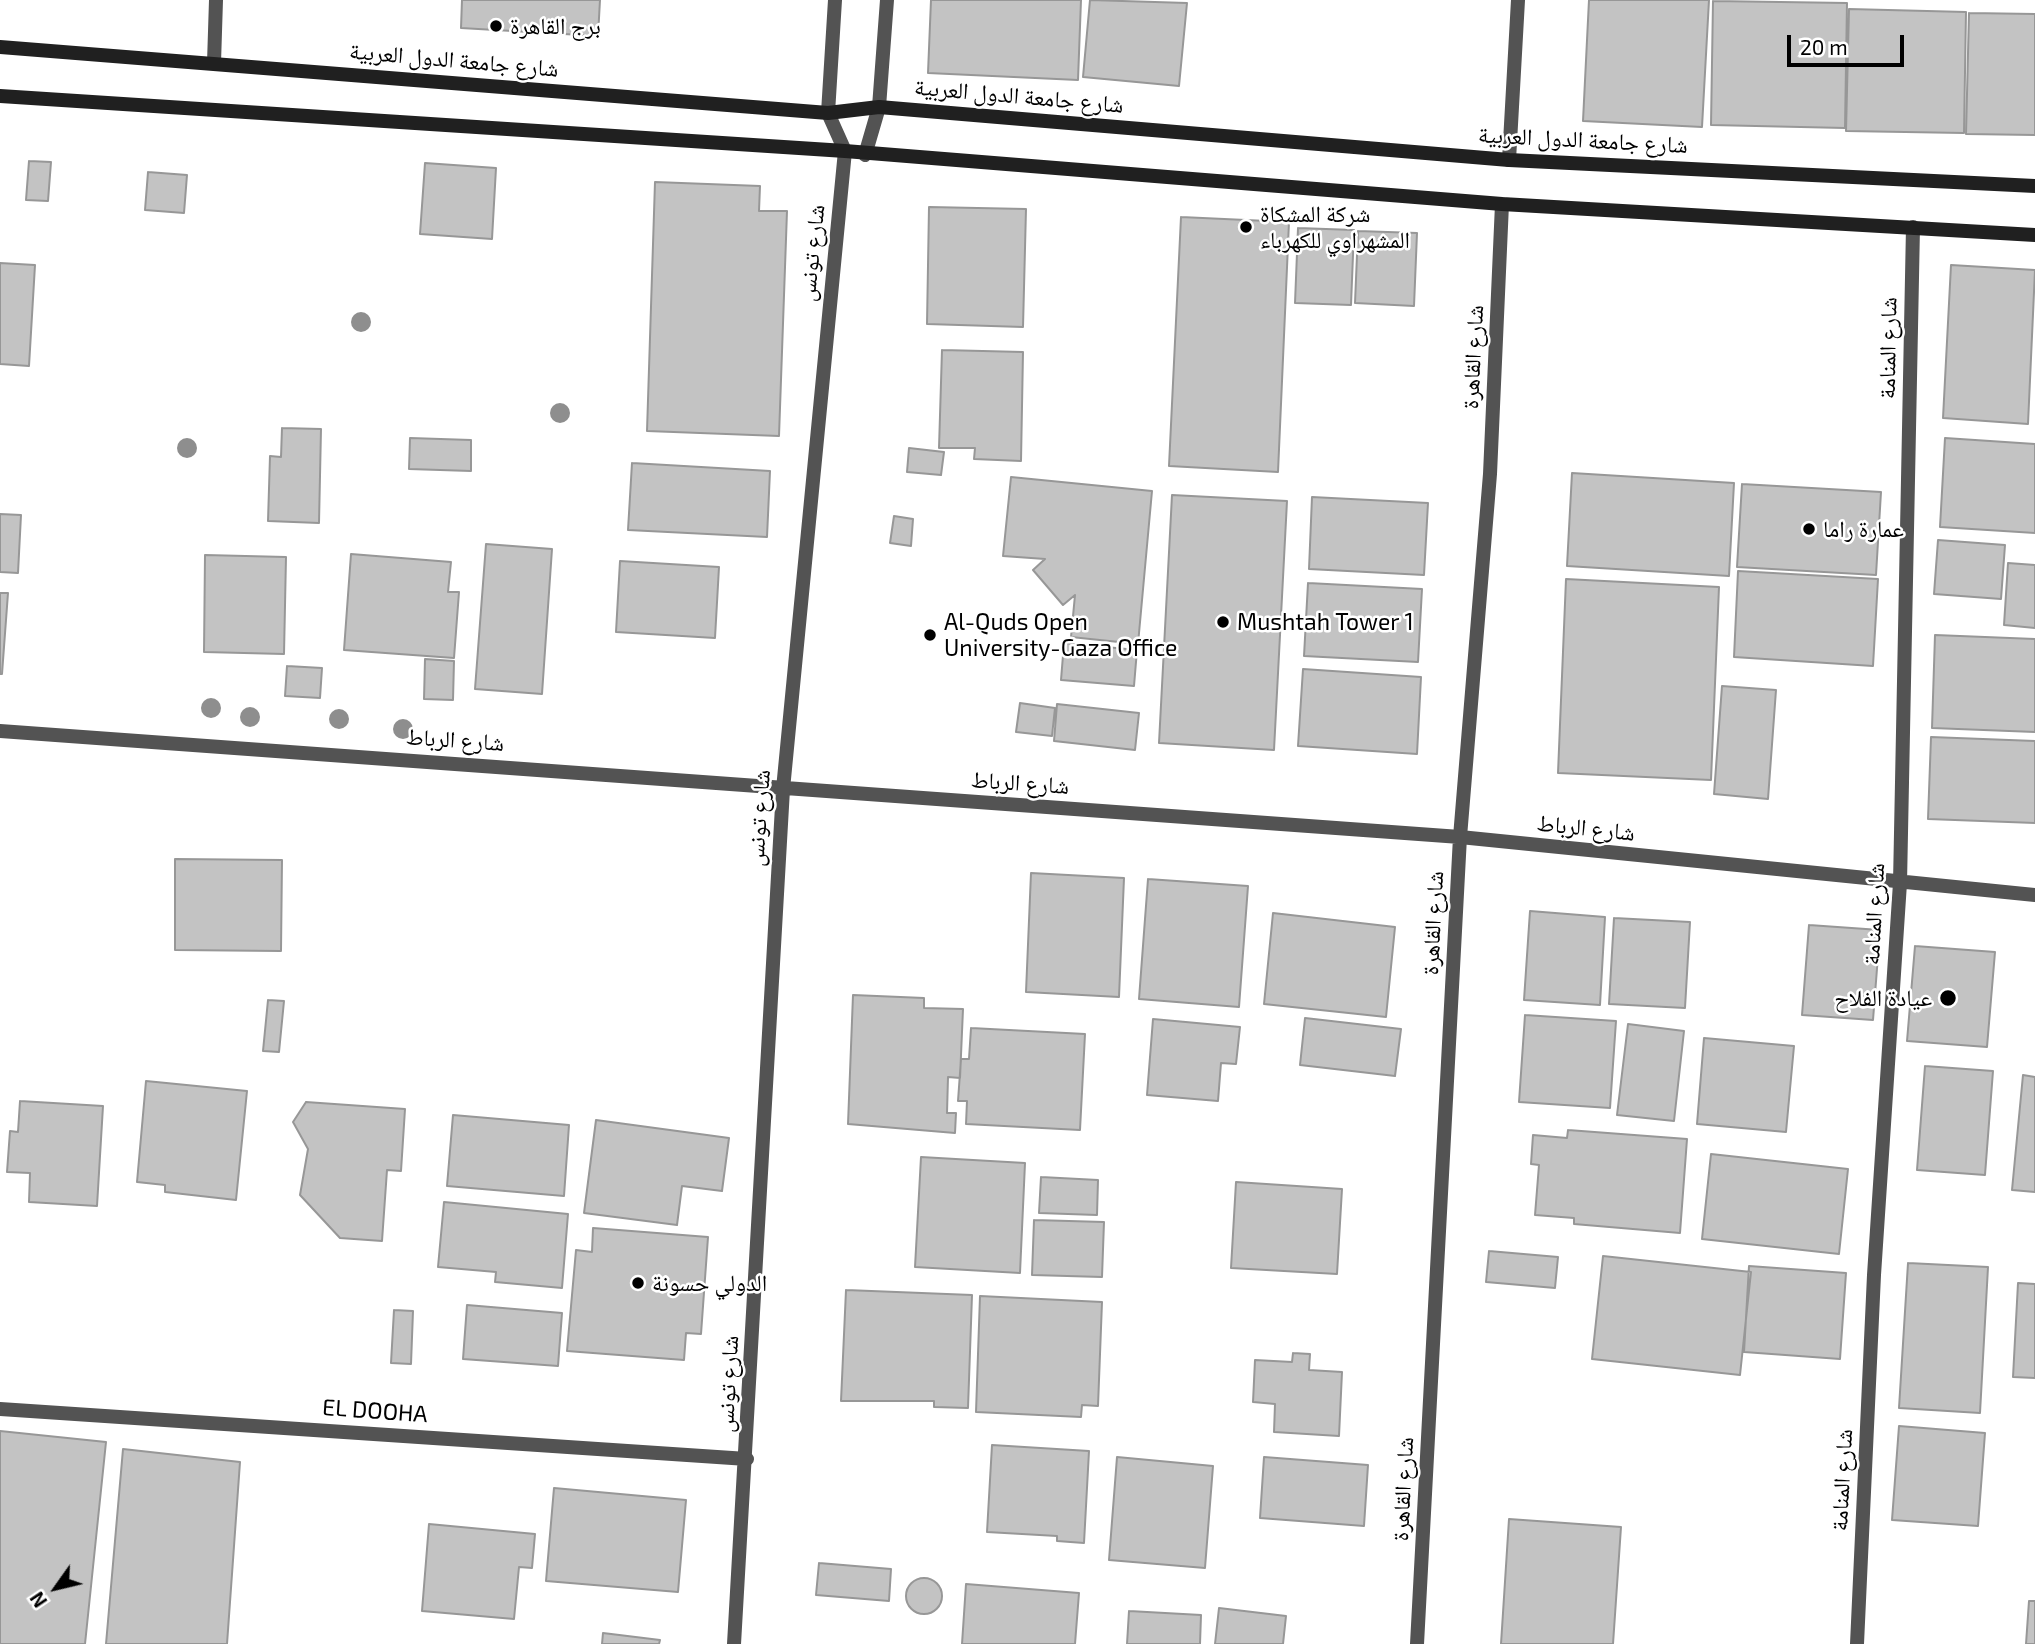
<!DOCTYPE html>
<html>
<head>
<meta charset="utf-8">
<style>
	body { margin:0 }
	#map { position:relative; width:2035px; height:1644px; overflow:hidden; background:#fff; font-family:"Exo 2",sans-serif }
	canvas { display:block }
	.north { position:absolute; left:21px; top:1553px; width:70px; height:70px; -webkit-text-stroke:5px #fff; paint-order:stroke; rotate:236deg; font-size:19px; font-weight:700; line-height:28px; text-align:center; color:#000 }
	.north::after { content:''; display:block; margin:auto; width:24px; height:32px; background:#000; clip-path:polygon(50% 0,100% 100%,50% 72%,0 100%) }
	.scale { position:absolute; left:1787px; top:35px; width:117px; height:32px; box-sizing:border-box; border:4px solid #000; border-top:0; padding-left:9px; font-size:21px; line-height:24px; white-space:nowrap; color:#000; -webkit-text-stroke:5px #fff; paint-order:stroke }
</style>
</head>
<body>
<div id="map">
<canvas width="2035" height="1644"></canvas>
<div class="north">N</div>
<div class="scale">20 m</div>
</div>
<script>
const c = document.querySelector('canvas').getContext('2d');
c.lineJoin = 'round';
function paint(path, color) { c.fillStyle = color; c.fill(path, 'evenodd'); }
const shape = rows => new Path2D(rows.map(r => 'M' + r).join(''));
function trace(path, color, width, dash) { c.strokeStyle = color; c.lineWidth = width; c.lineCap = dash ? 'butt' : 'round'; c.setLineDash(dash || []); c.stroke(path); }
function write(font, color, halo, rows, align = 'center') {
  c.font = font + ' "Exo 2","Noto Naskh Arabic",sans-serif'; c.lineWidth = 5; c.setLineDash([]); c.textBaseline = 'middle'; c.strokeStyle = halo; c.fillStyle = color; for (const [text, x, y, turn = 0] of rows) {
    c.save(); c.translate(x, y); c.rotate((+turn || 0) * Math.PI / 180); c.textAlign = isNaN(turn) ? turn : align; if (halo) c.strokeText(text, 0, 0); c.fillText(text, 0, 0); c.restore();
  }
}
const building = shape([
	[462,0,600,0,598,36,461,28,462,0],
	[931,0,1081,0,1078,80,928,73,931,0],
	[1090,0,1187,3,1179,86,1083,77,1090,0],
	[1589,0,1709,0,1702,127,1583,121,1589,0],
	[1713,1,1847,3,1845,128,1711,125,1713,1],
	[1849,9,1966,12,1964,133,1846,131,1849,9],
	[1969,13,2035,14,2035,135,1966,134,1969,13],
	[29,161,51,162,48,201,26,200,29,161],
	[425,163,496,168,492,239,420,234,425,163],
	[148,172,187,175,184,213,145,210,148,172],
	[655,182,760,186,759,211,787,211,779,436,647,431,655,182],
	[929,207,1026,209,1023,327,927,324,929,207],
	[1181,217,1289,222,1278,472,1169,466,1181,217],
	[1298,228,1354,230,1351,305,1295,303,1298,228],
	[1358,231,1417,233,1414,306,1355,303,1358,231],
	[0,263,35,265,29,366,0,364,0,263],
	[1951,265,2035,270,2028,424,1943,418,1951,265],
	[942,350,1023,352,1021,461,974,459,975,448,939,448,942,350],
	[282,428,321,429,319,523,268,521,270,456,281,457,282,428],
	[410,438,471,440,471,471,409,469,410,438],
	[1945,438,2035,444,2035,533,1940,527,1945,438],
	[909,448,944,452,941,475,907,472,909,448],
	[632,463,770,471,767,537,628,530,632,463],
	[1572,473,1734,483,1729,576,1567,566,1572,473],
	[1011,477,1152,491,1138,644,1071,637,1075,595,1063,605,1033,570,1045,559,1003,556,1011,477],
	[1742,484,1881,492,1876,575,1737,567,1742,484],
	[1172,495,1287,501,1274,750,1159,743,1172,495],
	[1312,497,1428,503,1424,575,1309,569,1312,497],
	[0,514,21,515,18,573,0,572,0,514],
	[894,516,913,519,911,546,890,543,894,516],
	[1938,540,2005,545,2001,599,1934,594,1938,540],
	[486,544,552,549,542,694,475,689,486,544],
	[351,554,451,562,448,592,459,592,454,658,344,650,351,554],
	[205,555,286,557,284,654,204,652,205,555],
	[620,561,719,567,715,638,616,632,620,561],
	[2008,563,2035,565,2035,628,2004,625,2008,563],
	[1738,571,1878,579,1873,666,1734,657,1738,571],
	[1566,579,1719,587,1711,780,1558,773,1566,579],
	[1308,583,1422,589,1418,662,1304,656,1308,583],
	[0,593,8,593,2,674,0,674,0,593],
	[1935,635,2035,639,2035,732,1932,728,1935,635],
	[1064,643,1137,650,1134,686,1061,680,1064,643],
	[425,659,454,661,453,700,424,699,425,659],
	[287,666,322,668,320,698,285,696,287,666],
	[1303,669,1421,677,1417,754,1298,746,1303,669],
	[1722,686,1776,690,1768,799,1714,794,1722,686],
	[1020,703,1055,708,1052,736,1016,732,1020,703],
	[1057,704,1139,713,1135,750,1054,741,1057,704],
	[1931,737,2035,741,2035,823,1928,819,1931,737],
	[175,859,282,860,281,951,175,950,175,859],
	[1031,873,1124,878,1119,997,1026,992,1031,873],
	[1148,879,1248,886,1239,1007,1139,999,1148,879],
	[1530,911,1605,917,1600,1005,1524,1000,1530,911],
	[1273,913,1395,927,1386,1017,1264,1004,1273,913],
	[1614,918,1690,922,1685,1008,1609,1004,1614,918],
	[1809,925,1880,930,1873,1020,1802,1015,1809,925],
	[1915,946,1995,952,1987,1047,1907,1041,1915,946],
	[853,995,924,998,924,1008,963,1009,960,1078,948,1077,947,1113,956,1113,955,1133,848,1124,853,995],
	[268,1000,284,1001,279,1052,263,1051,268,1000],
	[1525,1015,1616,1021,1610,1108,1519,1102,1525,1015],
	[1305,1018,1401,1029,1395,1076,1300,1065,1305,1018],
	[1153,1019,1240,1027,1236,1064,1221,1063,1218,1101,1147,1095,1153,1019],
	[1628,1024,1684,1031,1674,1121,1617,1115,1628,1024],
	[971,1028,1085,1034,1080,1130,966,1124,967,1101,958,1101,961,1059,969,1059,971,1028],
	[1704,1038,1794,1046,1786,1132,1697,1124,1704,1038],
	[1925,1066,1993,1071,1985,1175,1917,1170,1925,1066],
	[2023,1075,2035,1077,2035,1192,2012,1190,2023,1075],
	[146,1081,247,1091,236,1200,165,1192,165,1185,137,1182,146,1081],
	[20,1101,103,1106,97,1206,29,1202,30,1173,7,1172,10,1131,18,1132,20,1101],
	[306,1102,405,1109,401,1171,387,1170,382,1241,340,1238,300,1195,308,1149,293,1122,306,1102],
	[453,1115,569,1125,564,1196,447,1186,453,1115],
	[596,1120,729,1138,722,1191,682,1186,677,1225,584,1213,596,1120],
	[1568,1130,1687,1139,1680,1233,1574,1224,1574,1218,1535,1215,1539,1165,1531,1164,1533,1135,1567,1138,1568,1130],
	[1711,1154,1848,1169,1839,1254,1702,1239,1711,1154],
	[921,1157,1025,1163,1020,1273,915,1267,921,1157],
	[1041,1177,1098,1180,1097,1215,1039,1213,1041,1177],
	[1236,1182,1342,1189,1337,1274,1231,1268,1236,1182],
	[444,1202,568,1214,562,1288,495,1282,496,1272,438,1267,444,1202],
	[1034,1220,1104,1222,1102,1277,1032,1275,1034,1220],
	[593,1228,708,1237,701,1334,686,1333,684,1360,567,1351,576,1250,592,1252,593,1228],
	[1489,1251,1558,1257,1555,1288,1486,1282,1489,1251],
	[1603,1256,1751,1272,1740,1375,1592,1359,1603,1256],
	[1908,1263,1988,1267,1980,1413,1899,1408,1908,1263],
	[1749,1266,1846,1273,1840,1359,1744,1352,1749,1266],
	[2018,1283,2035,1284,2035,1378,2013,1377,2018,1283],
	[846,1290,972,1295,968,1408,934,1407,934,1401,841,1401,846,1290],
	[980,1296,1102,1302,1098,1406,1082,1405,1081,1417,976,1412,980,1296],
	[467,1305,562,1313,558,1366,463,1359,467,1305],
	[394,1310,413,1311,411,1364,391,1363,394,1310],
	[1293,1353,1310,1354,1309,1370,1342,1372,1339,1436,1274,1432,1275,1404,1253,1402,1255,1360,1292,1362,1293,1353],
	[1899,1426,1985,1433,1978,1526,1892,1520,1899,1426],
	[0,1431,106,1442,85,1644,0,1644,0,1431],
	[992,1445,1089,1451,1084,1543,1057,1541,1057,1536,987,1532,992,1445],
	[123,1449,240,1462,227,1644,106,1644,123,1449],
	[1117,1457,1213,1466,1205,1568,1109,1560,1117,1457],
	[1264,1457,1368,1465,1364,1526,1260,1518,1264,1457],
	[554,1488,686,1500,678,1592,546,1581,554,1488],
	[1509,1519,1621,1527,1613,1644,1501,1644,1509,1519],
	[429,1524,535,1534,532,1568,519,1567,514,1619,422,1611,429,1524],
	[819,1563,891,1569,889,1601,816,1595,819,1563],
	'906 1596a18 18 0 1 1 36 0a18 18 0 1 1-36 0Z',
	[966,1584,1079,1593,1075,1644,962,1644,966,1584],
	[2029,1601,2035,1601,2035,1644,2026,1644,2029,1601],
	[1219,1608,1286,1616,1283,1644,1215,1644,1219,1608],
	[1129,1611,1201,1615,1200,1644,1127,1644,1129,1611],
	[603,1633,660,1640,659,1644,602,1644,603,1633]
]);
paint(building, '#c3c3c3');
trace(building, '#979797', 2);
trace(shape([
	[214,63,216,0],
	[865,155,879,107,887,0],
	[1509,160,1518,0],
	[0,731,1460,837,2035,895],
	[0,1409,747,1459],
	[734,1644,783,789,845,151,828,113,835,0],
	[1417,1644,1460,837,1490,474,1502,204],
	[1857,1644,1874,1275,1900,883,1913,227]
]), '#535353', 14);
trace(shape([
	[0,47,828,113,879,107,1509,160,2035,186],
	[0,96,845,151,1502,204,2035,235]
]), '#202020', 14);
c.fillStyle = '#8e8e8e';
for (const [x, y] of [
	[361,322],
	[560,413],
	[187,448],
	[211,708],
	[250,717],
	[339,719],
	[403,729]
]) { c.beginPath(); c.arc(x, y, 10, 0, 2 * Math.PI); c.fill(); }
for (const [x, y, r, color] of [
	[496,26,7,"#000"],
	[1246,227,7,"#000"],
	[1809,529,7,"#000"],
	[1223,622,7,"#000"],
	[930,635,7,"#000"],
	[1948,998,9,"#000"],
	[638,1283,7,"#000"]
]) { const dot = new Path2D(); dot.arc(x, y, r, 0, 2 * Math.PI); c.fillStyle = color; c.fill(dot); trace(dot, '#fff', 2.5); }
write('23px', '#000', '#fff', [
	["برج القاهرة",510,26],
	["شركة المشكاة",1260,214],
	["المشهراوي للكهرباء",1260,240],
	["عمارة راما",1823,529],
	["Al-Quds Open",944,622],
	["University-Gaza Office",944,648],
	["Mushtah Tower 1",1237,622],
	["عيادة الفلاح",1932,998,"right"],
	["الدولي حسونة",652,1283]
], 'left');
write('23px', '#000', '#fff', [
	["شارع جامعة الدول العربية",454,60,5],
	["شارع جامعة الدول العربية",1019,96,5],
	["شارع جامعة الدول العربية",1583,140,3],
	["شارع تونس",812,253,-84],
	["شارع المنامة",1888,348,-89],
	["شارع القاهرة",1473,357,-87],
	["شارع الرباط",455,740,4],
	["شارع الرباط",1020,783,4],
	["شارع تونس",759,818,-86],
	["شارع الرباط",1586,828,6],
	["شارع المنامة",1874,914,-87],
	["شارع القاهرة",1433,923,-87],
	["شارع تونس",728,1384,-87],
	["EL DOOHA",375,1411,4],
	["شارع المنامة",1842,1480,-87],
	["شارع القاهرة",1403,1489,-87]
]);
</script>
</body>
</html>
